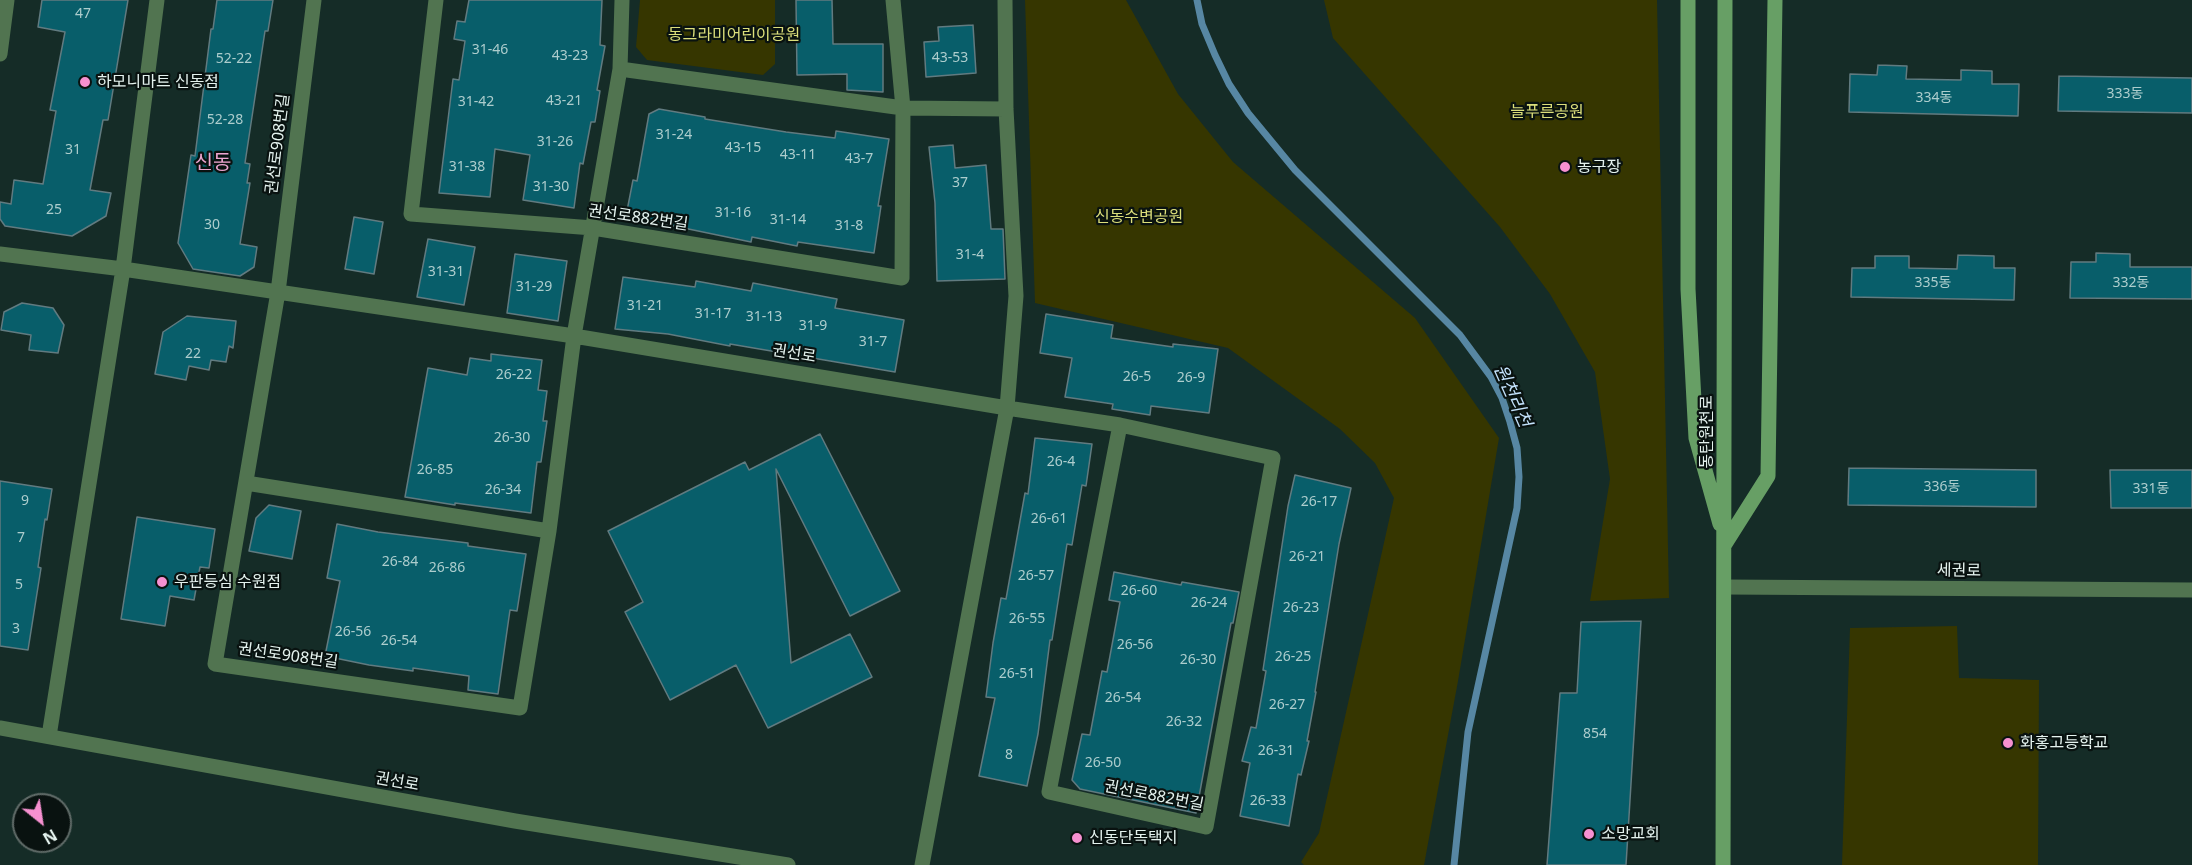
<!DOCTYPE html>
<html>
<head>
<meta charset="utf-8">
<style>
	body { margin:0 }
	#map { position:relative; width:2192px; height:865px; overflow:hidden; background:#152c27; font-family:"Noto Sans",sans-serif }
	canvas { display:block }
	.north { position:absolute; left:12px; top:793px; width:60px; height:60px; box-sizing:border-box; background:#091210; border:2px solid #616c69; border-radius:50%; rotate:150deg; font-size:16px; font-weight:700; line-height:24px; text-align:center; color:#e4f2ee }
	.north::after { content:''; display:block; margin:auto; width:21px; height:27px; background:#f690d0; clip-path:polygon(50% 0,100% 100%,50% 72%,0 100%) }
</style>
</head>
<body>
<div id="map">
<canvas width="2192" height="865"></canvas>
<div class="north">N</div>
</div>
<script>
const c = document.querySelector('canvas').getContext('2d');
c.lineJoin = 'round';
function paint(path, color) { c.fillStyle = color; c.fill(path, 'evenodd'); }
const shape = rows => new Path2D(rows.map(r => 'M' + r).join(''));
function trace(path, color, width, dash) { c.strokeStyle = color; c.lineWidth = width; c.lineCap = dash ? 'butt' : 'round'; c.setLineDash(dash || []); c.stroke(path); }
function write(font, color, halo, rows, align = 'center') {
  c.font = font + ' "Noto Sans","Noto Sans KR",sans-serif'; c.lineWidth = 4.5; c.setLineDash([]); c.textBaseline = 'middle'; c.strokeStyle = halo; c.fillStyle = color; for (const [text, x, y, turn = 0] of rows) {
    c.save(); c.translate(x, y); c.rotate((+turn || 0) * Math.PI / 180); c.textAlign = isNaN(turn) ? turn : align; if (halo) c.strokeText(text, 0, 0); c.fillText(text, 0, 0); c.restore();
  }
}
paint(shape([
	[640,0,775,0,775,64,763,75,647,60,636,47],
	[1025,0,1126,0,1178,94,1233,162,1415,318,1499,438,1458,681,1424,865,1304,865,1301,862,1319,833,1394,498,1375,463,1340,429,1228,348,1035,303],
	[1324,0,1657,0,1669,598,1590,601,1610,479,1595,372,1550,294,1500,227,1333,38],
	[1957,626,1959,678,2039,680,2038,865,1842,865,1850,628]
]), '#363600');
trace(shape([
	[1197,0,1202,24,1215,55,1229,84,1248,113,1295,170,1460,335,1491,377,1502,398,1510,422,1517,448,1519,477,1517,508,1468,732,1454,865]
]), '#5787a3', 7);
const building = shape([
	[42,0,128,0,108,120,103,120,90,190,111,193,106,216,72,236,5,226,0,219,0,202,11,204,14,180,43,184,56,111,50,110,65,32,38,27,42,0],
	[217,0,273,0,268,31,265,31,245,163,250,164,247,183,250,183,240,244,257,247,254,267,240,276,193,269,178,243,191,155,195,156,211,29,213,29,217,0],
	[469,0,602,0,600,45,605,46,597,90,600,91,595,122,591,122,583,164,580,163,574,208,523,200,530,155,495,149,490,197,439,193,453,79,459,80,465,41,454,39,457,21,465,22,469,0],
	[796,0,832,0,833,44,883,44,883,92,847,90,847,74,797,75,796,0],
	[973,25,976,73,926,77,924,42,939,41,938,27,973,25],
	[1878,65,1907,66,1906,79,1961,80,1961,70,1992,71,1992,84,2019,84,2018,116,1849,112,1850,74,1877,75,1878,65],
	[2059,76,2192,78,2192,113,2058,111,2059,76],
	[659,109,705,117,705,119,786,132,835,138,836,131,889,139,878,206,881,206,874,253,798,242,797,246,752,237,751,242,626,216,633,180,637,181,649,114,659,109],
	[953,145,955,168,986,165,991,229,1003,229,1005,279,937,281,935,203,929,147,953,145],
	[354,217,383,222,374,274,345,269,354,217],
	[428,239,475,247,464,305,417,297,428,239],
	[2096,253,2130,254,2130,267,2192,267,2192,299,2070,298,2071,262,2096,262,2096,253],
	[515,254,567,261,558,321,507,313,515,254],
	[1958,255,1994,256,1994,268,2015,268,2014,300,1851,297,1852,268,1875,268,1875,256,1909,256,1909,268,1957,269,1958,255],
	[623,277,695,287,696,281,751,291,753,283,837,299,835,308,904,320,895,372,730,344,730,346,668,334,615,329,623,277],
	[22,303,53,308,64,325,58,353,29,350,31,335,1,330,4,312,22,303],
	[1046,314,1113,325,1111,338,1173,347,1173,344,1218,349,1209,413,1151,406,1150,415,1112,409,1113,404,1065,397,1072,358,1040,353,1046,314],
	[187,316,236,321,233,348,229,346,226,362,211,360,209,370,189,366,186,380,155,374,163,332,187,316],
	[491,354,542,360,538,390,547,391,543,421,547,421,541,462,537,462,531,513,455,503,455,505,405,497,428,368,467,375,470,358,491,361,491,354],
	[820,434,900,591,850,616,776,469,791,663,850,634,872,677,768,728,736,665,670,700,625,612,643,602,608,531,745,462,749,470,820,434],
	[1035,438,1092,444,1086,486,1082,485,1072,545,1067,544,1052,640,1050,640,1038,734,1027,786,979,776,995,698,986,697,993,643,1001,598,1006,599,1025,493,1028,494,1035,438],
	[1849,468,2036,470,2036,507,1848,505,1849,468],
	[2110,470,2192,470,2192,508,2111,508,2110,470],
	[1295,475,1351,488,1339,544,1315,692,1316,692,1307,741,1309,741,1301,775,1298,774,1289,826,1240,816,1250,763,1242,761,1251,727,1256,728,1266,671,1263,670,1288,506,1295,475],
	[0,481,52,489,47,520,45,519,38,567,41,568,28,650,0,646,0,481],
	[269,505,301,511,292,559,249,551,256,518,269,505],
	[137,517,215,529,209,568,200,567,194,600,170,596,165,626,121,619,137,517],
	[337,524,378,532,468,543,468,546,526,554,517,611,510,610,498,694,468,690,469,676,413,668,413,671,369,665,325,656,340,581,327,578,337,524],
	[1114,572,1181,585,1182,582,1239,592,1233,623,1231,623,1196,813,1080,789,1072,780,1082,734,1090,735,1102,671,1107,672,1120,602,1109,600,1114,572],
	[1641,621,1626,865,1547,865,1560,693,1577,693,1581,622,1641,621]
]);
paint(building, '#085e6a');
trace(building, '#617b80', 1.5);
trace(shape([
	[314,0,278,292,215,664,520,708,549,531,574,336,620,69,622,0],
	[436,0,411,214,593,228,902,278,903,108,893,0],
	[0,54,7,0],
	[620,69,903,108,1006,109],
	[0,254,123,269,574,336,1007,408,1120,425,1273,458,1206,827,1049,792,1120,425],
	[246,483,549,531],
	[49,736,123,269,157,0],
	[922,865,1007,408,1016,296,1006,109,1005,0]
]), '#517450', 15);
trace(shape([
	[1725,587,2192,590],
	[0,728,515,821,788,865]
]), '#517450', 15);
trace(shape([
	[1688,0,1688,289,1696,438,1720,524],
	[1725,544,1768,476,1775,0],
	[1723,865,1725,0]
]), '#679f65', 15);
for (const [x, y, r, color] of [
	[85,82,6,"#f690d0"],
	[1565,167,6,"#f690d0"],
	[162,582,6,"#f690d0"],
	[2008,743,6,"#f690d0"],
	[1589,834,6,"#f690d0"],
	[1077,838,6,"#f690d0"]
]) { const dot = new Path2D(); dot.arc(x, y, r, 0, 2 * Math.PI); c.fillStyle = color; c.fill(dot); trace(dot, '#091210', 2); }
write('14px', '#adcdcd', null, [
	["47",83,14],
	["31-46",490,50],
	["43-23",570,56],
	["43-53",950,58],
	["52-22",234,59],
	["333동",2125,94],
	["334동",1934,98],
	["43-21",564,101],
	["31-42",476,102],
	["52-28",225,120],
	["31-24",674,135],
	["31-26",555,142],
	["43-15",743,148],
	["31",73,150],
	["43-11",798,155],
	["43-7",859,159],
	["31-38",467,167],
	["37",960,183],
	["31-30",551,187],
	["25",54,210],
	["31-16",733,213],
	["31-14",788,220],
	["30",212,225],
	["31-8",849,226],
	["31-4",970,255],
	["31-31",446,272],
	["335동",1933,283],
	["332동",2131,283],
	["31-29",534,287],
	["31-21",645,306],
	["31-17",713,314],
	["31-13",764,317],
	["31-9",813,326],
	["31-7",873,342],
	["22",193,354],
	["26-22",514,375],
	["26-5",1137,377],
	["26-9",1191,378],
	["26-30",512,438],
	["26-4",1061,462],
	["26-85",435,470],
	["336동",1942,487],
	["331동",2151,489],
	["26-34",503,490],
	["9",25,501],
	["26-17",1319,502],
	["26-61",1049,519],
	["7",21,538],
	["26-21",1307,557],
	["26-84",400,562],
	["26-86",447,568],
	["26-57",1036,576],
	["5",19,585],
	["26-60",1139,591],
	["26-24",1209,603],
	["26-23",1301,608],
	["26-55",1027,619],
	["3",16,629],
	["26-56",353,632],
	["26-54",399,641],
	["26-56",1135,645],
	["26-25",1293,657],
	["26-30",1198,660],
	["26-51",1017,674],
	["26-54",1123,698],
	["26-27",1287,705],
	["26-32",1184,722],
	["854",1595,734],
	["26-31",1276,751],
	["8",1009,755],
	["26-50",1103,763],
	["26-33",1268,801]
]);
write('16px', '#dcdf7b', '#091210', [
	["동그라미어린이공원",734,35],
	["늘푸른공원",1547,112],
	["신동수변공원",1139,217]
]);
write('16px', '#e4f2ee', '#091210', [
	["하모니마트 신동점",97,82],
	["농구장",1577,167],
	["우판등심 수원점",174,582],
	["화홍고등학교",2020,743],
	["소망교회",1601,834],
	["신동단독택지",1089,838]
], 'left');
write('16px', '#e4f2ee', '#091210', [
	["권선로908번길",278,144,-83],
	["권선로882번길",638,218,8],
	["권선로",794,354,9],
	["동탄원천로",1707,432,-90],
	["세권로",1959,571,1],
	["권선로908번길",288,656,8],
	["권선로",397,782,10],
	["권선로882번길",1154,796,11]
]);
write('italic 18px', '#c4e3fd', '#091210', [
	["원천리천",1512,396,66]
]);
write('20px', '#eda5d0', '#091210', [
	["신동",213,163]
]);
</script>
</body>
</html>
